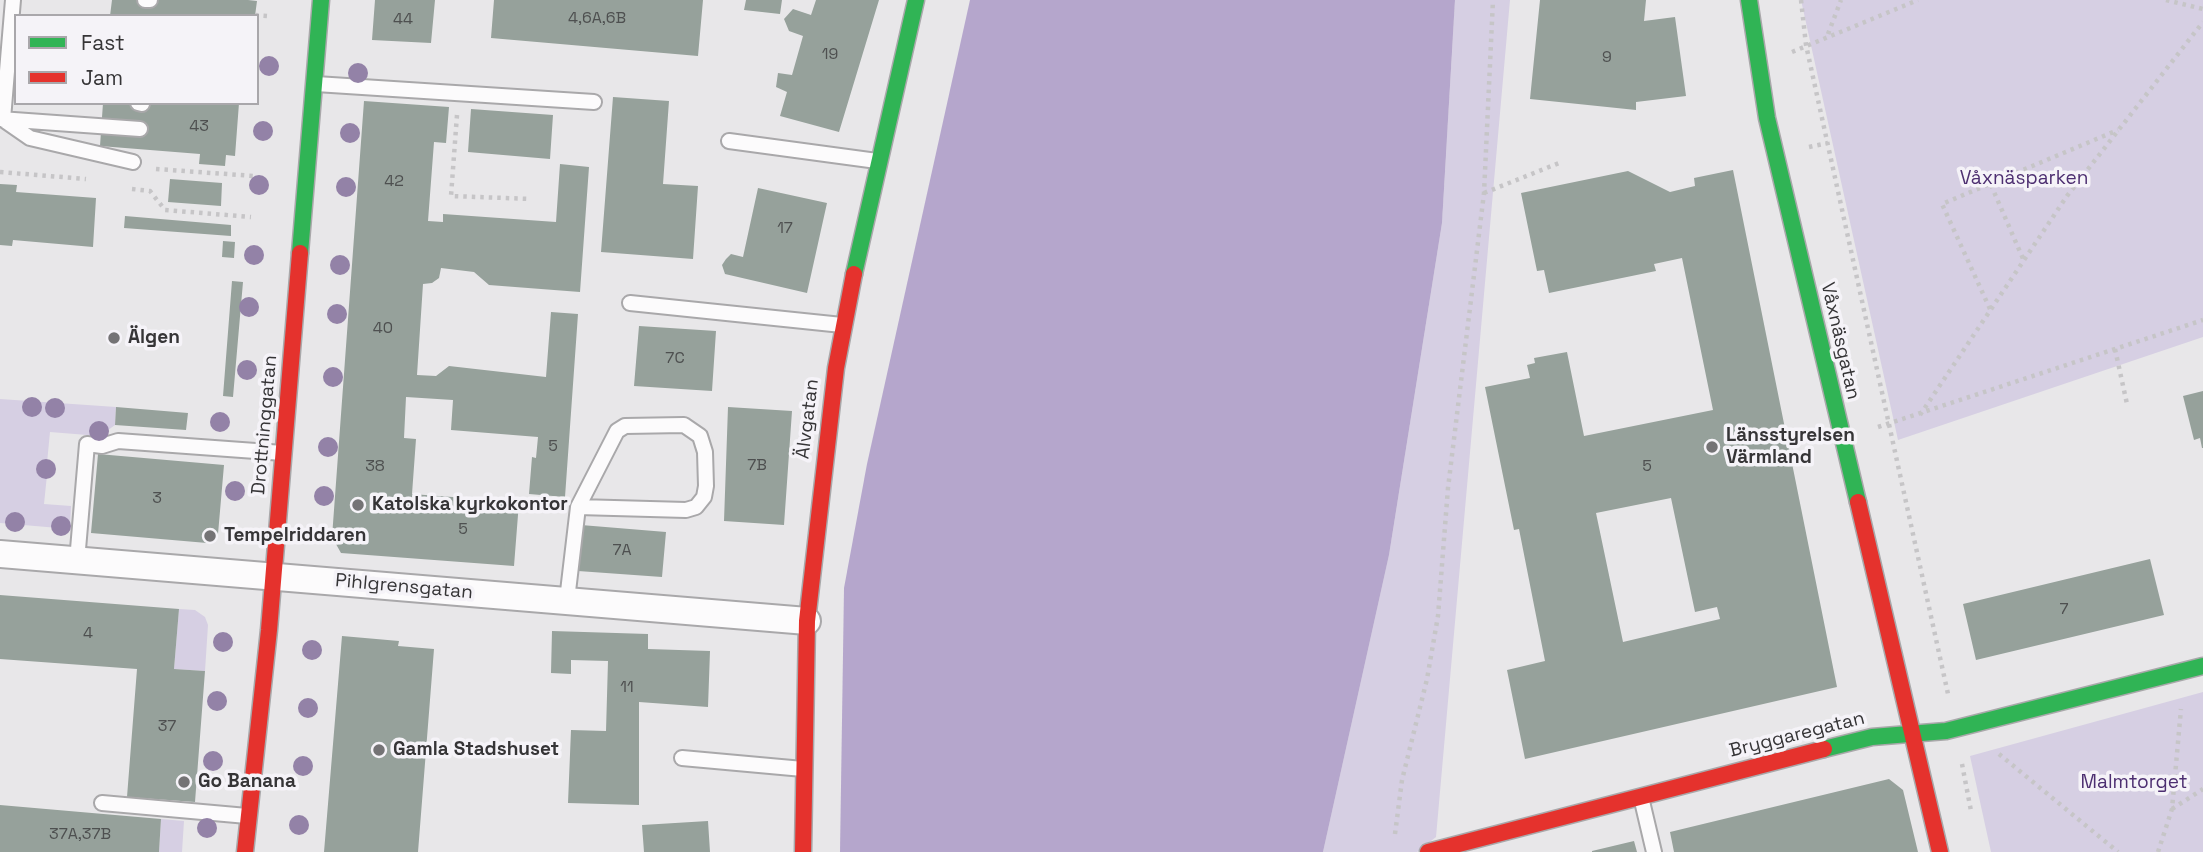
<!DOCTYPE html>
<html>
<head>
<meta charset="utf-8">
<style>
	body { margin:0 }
	#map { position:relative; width:2203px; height:852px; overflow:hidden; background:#e8e7e9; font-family:"Space Grotesk",sans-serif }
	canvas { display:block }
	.legend { position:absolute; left:14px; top:14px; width:245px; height:91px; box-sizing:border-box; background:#f5f3f8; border:2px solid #a9a7ab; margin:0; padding:9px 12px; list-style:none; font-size:21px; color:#363537 }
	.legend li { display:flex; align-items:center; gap:14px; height:35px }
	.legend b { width:35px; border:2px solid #a9a7ab }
</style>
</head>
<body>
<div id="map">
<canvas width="2203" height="852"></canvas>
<ul class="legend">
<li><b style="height:9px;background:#30b455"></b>Fast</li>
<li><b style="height:9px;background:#e5322d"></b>Jam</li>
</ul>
</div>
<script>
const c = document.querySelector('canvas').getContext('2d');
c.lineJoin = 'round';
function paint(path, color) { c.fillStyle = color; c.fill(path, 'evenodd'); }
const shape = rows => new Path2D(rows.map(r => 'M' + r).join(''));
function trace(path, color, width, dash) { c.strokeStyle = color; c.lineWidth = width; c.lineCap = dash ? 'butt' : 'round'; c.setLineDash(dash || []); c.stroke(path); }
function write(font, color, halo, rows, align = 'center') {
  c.font = font + ' "Space Grotesk",sans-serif'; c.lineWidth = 7; c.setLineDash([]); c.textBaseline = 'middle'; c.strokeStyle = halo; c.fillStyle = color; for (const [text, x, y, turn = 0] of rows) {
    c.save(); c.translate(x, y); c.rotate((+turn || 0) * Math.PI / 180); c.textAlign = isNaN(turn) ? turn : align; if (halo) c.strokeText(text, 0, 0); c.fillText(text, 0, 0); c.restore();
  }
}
paint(shape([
	[1455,0,1510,0,1436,837,1417,852,1323,852,1389,555,1442,223],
	[1801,0,2203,0,2203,337,1898,440],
	[0,399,116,407,115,425,100,436,50,432,47,463,55,463,55,475,47,475,44,504,71,506,70,529,0,523],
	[179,609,195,610,205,617,208,625,205,671,174,669],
	[2203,692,2203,852,1991,852,1970,756],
	[161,819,184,821,182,852,159,852]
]), '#d6cfe3');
paint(shape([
	[970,0,1455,0,1442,223,1389,555,1323,852,840,852,844,588,867,464]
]), '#b5a6cc');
paint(shape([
	[112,0,248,0,257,1,255,16,110,16],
	[375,0,435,0,431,43,372,40],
	[494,0,703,0,698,56,491,38],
	[746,0,782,0,780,14,744,10],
	[816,0,879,0,839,132,780,116,787,92,776,87,778,73,792,75,803,36,789,31,784,19,793,9,811,15],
	[1540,0,1646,0,1644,21,1675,17,1686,96,1636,102,1636,110,1530,99],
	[613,97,669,101,663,184,698,186,693,259,601,252],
	[364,101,449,107,446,143,434,142,428,221,443,222,443,214,556,222,560,164,589,167,580,292,489,285,474,272,441,268,439,278,432,283,423,284,417,375,436,376,449,366,546,377,551,312,578,314,565,497,529,494,532,457,536,458,538,437,451,430,453,400,406,397,404,438,416,439,412,494,519,502,514,566,341,553,332,537],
	[103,103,239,103,235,156,226,155,225,166,199,164,200,154,100,146],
	[471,109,553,115,550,159,468,152],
	[1733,170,1837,687,1525,759,1507,670,1545,661,1519,529,1514,530,1485,387,1530,378,1527,365,1535,363,1534,358,1567,352,1584,436,1713,410,1682,258,1654,264,1656,271,1549,293,1544,270,1537,271,1521,193,1628,171,1670,192,1695,186,1694,178],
	[1671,498,1695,612,1717,607,1720,619,1623,642,1596,513],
	[170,179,222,183,221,206,168,202],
	[0,184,17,185,16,192,96,198,93,247,13,240,12,246,0,245],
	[758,188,827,203,807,293,725,274,722,265,726,259,731,254,743,257],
	[125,216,231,225,231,236,124,228],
	[223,241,235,242,234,258,222,257],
	[232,281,243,282,233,397,223,396],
	[639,326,716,331,712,391,634,386],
	[2203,391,2203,448,2202,448,2200,438,2194,440,2183,396],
	[116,407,188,413,186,430,115,425],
	[728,407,792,411,784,525,724,521],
	[98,454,224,465,218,534,207,543,91,533],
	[581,525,666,532,662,577,578,571],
	[2150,559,2164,615,1976,660,1963,604],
	[0,595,179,609,174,669,205,671,195,802,127,797,137,669,0,659],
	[552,631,648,634,648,649,710,651,708,707,639,702,639,805,568,803,571,730,606,731,608,661,571,660,571,674,551,673],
	[342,636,399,641,398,646,434,649,418,852,324,852],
	[1889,779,1903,790,1918,852,1674,852,1670,832],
	[0,805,161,819,159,852,0,852],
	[708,821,710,852,644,852,642,825],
	[1634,841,1637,852,1592,852,1592,851]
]), '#96a19b');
const lane = shape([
	[145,0,150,0],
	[316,84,594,102],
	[138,103,142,104],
	[0,119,140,129],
	[3,119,13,0],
	[4,120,30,138,133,162],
	[729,141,877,161],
	[630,303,842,325],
	[77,561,87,444,102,446,118,441,283,453],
	[567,600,578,507,617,431,625,426,684,425,700,436,705,452,706,486,704,497,696,507,686,510,578,507],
	[682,758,803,769],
	[1641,797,1654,852],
	[102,803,247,816]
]);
const street = shape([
	[0,554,807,621]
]);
const fast = shape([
	[1749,0,1767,118,1858,502],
	[300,253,321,0],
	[854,274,916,0],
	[1824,749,1872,737,1946,731,2203,666]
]);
const jam = shape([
	[1858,502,1940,852],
	[245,852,269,630,300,253],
	[803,852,807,621,836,368,854,274],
	[1428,852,1824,749]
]);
trace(lane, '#a9a8aa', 18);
trace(street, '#a9a8aa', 30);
trace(fast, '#a9a8aa', 19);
trace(jam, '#a9a8aa', 19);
trace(shape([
	[1801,0,1806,45,1948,694],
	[2166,0,2203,9],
	[255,15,268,16],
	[1828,34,1841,0],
	[1792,52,1918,0],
	[457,115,451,196,531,199],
	[1809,147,1828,143],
	[156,169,254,176],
	[0,172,86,179],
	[1991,185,2024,261],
	[132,189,150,191,165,210,251,217],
	[1484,193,1559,163],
	[1990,309,1942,204,2118,130],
	[2115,349,2127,404],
	[1920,415,2067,196,2203,22],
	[1878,427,2203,320],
	[1999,754,2118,852],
	[1962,764,1971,811],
	[2172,809,2203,789],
	[1395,834,1402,780,1427,679,1438,616,1448,488,1484,193,1493,0],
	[2158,852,2172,809,2181,709]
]), '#c6c5c7', 4.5, [3.5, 5]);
trace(lane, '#fcfbfc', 14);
trace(street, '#fcfbfc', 26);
trace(fast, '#30b455', 16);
trace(jam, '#e5322d', 16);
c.fillStyle = '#9382a7';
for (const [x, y] of [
	[269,66],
	[358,73],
	[263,131],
	[350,133],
	[259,185],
	[346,187],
	[254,255],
	[340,265],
	[249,307],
	[337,314],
	[247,370],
	[333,377],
	[32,407],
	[55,408],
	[220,422],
	[99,431],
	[328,447],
	[46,469],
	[235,491],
	[324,496],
	[15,522],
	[61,526],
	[223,642],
	[312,650],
	[217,701],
	[308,708],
	[213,761],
	[303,766],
	[299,825],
	[207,828]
]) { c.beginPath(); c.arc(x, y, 10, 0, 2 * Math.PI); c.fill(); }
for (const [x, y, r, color] of [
	[114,338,7,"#747375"],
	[1712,447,7,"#747375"],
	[358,505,7,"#747375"],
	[210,536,7,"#747375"],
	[379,750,7,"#747375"],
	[184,782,7,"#747375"]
]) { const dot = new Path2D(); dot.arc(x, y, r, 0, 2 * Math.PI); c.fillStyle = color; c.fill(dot); trace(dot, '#f5f3f8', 2.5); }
write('16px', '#4e5050', null, [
	["4,6A,6B",597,19],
	["44",403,20],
	["19",830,55],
	["9",1607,58],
	["43",199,127],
	["42",394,182],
	["17",785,229],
	["40",383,329],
	["7C",675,359],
	["5",553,447],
	["7B",757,466],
	["38",375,467],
	["5",1647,467],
	["3",157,499],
	["5",463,530],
	["7A",622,551],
	["7",2064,610],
	["4",88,634],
	["11",627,688],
	["37",167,727],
	["37A,37B",80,835]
]);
write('19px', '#4d2f71', '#f5f3f8', [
	["Våxnäsparken",2024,179],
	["Malmtorget",2134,783]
]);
write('bold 19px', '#363537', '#f5f3f8', [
	["Älgen",128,338],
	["Länsstyrelsen",1726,436],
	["Värmland",1726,458],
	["Katolska kyrkokontor",372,505],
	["Tempelriddaren",224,536],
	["Gamla Stadshuset",393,750],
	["Go Banana",198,782]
], 'left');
write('19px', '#363537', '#f5f3f8', [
	["Våxnäsgatan",1840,341,77],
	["Älvgatan",808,419,-83],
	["Drottninggatan",265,425,-85],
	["Pihlgrensgatan",404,587,5],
	["Bryggaregatan",1797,735,-14]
]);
</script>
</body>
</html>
